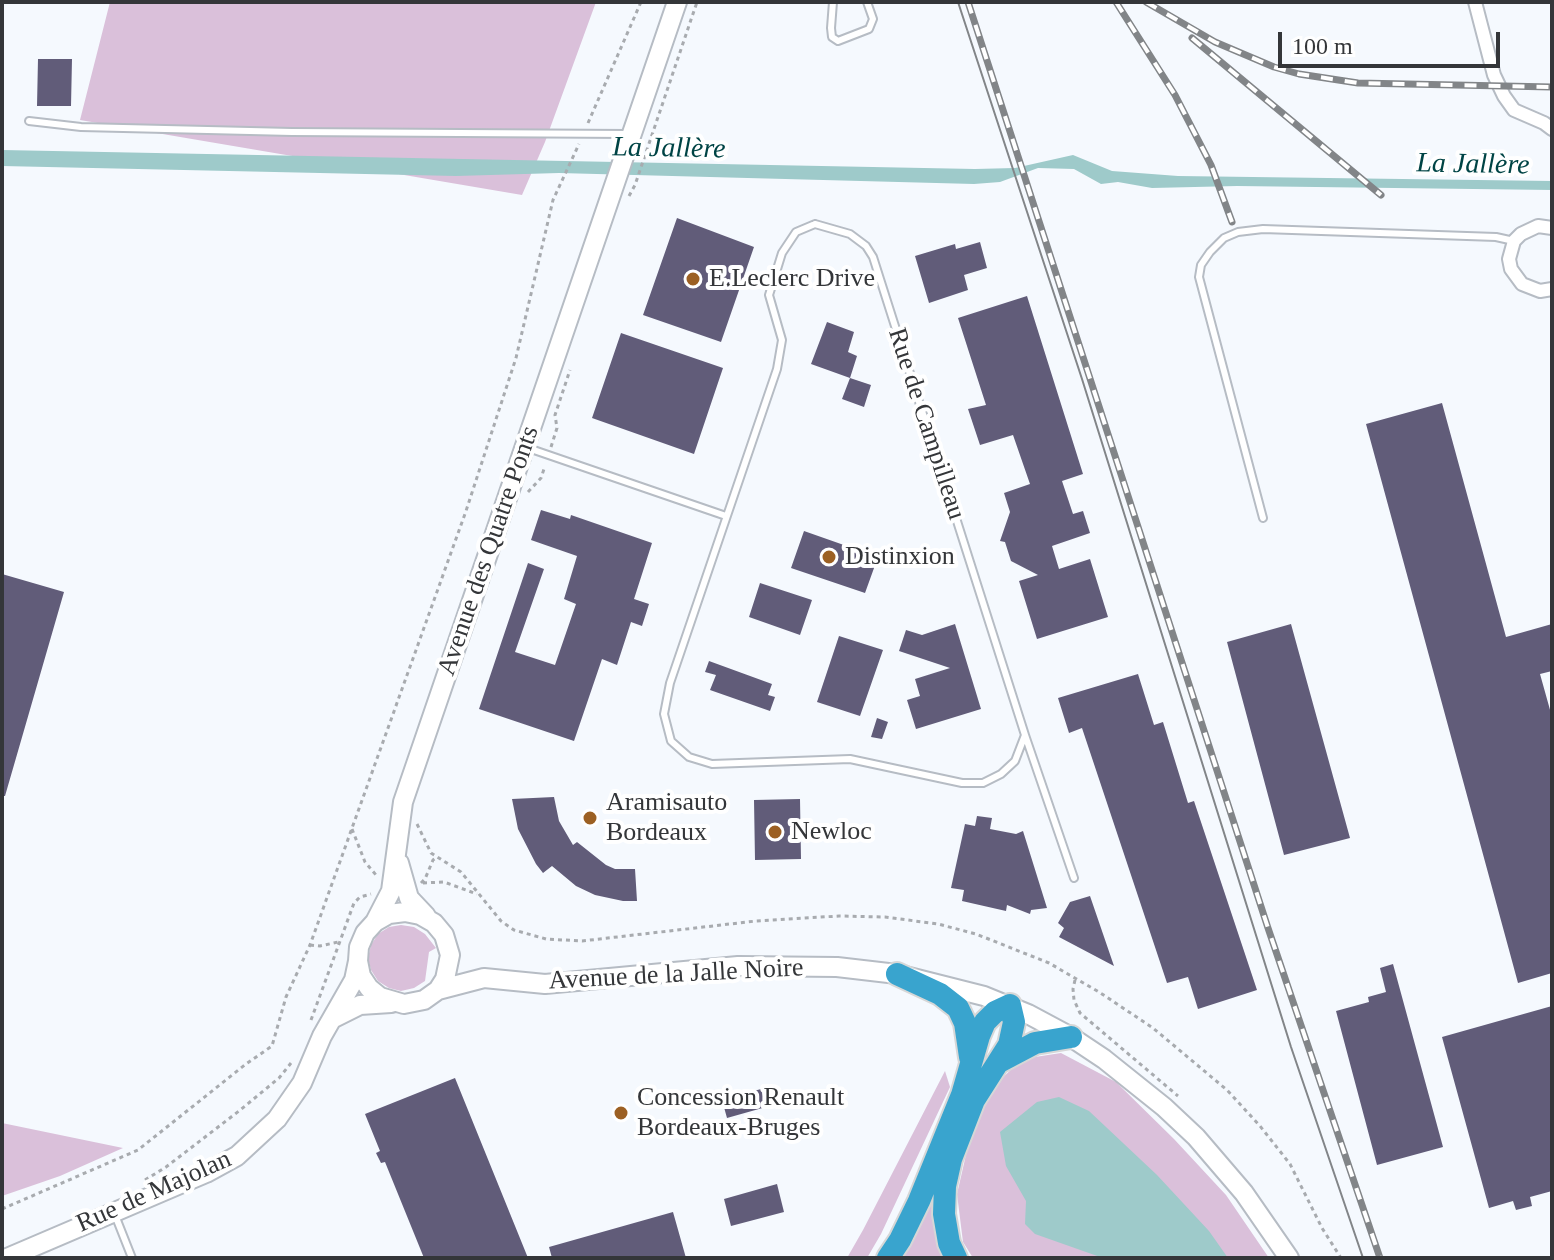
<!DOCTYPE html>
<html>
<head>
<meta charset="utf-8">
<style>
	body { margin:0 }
	#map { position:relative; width:1554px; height:1260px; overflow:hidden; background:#f5f9fe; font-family:"Times New Roman",serif }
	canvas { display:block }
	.frame { position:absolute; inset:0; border:4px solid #343639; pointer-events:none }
	.scale { position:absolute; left:1278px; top:32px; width:222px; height:36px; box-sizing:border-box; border:4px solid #343639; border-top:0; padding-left:10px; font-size:24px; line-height:28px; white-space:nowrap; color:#343639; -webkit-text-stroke:6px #fff; paint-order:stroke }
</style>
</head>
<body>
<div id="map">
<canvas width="1554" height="1260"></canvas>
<div class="frame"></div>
<div class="scale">100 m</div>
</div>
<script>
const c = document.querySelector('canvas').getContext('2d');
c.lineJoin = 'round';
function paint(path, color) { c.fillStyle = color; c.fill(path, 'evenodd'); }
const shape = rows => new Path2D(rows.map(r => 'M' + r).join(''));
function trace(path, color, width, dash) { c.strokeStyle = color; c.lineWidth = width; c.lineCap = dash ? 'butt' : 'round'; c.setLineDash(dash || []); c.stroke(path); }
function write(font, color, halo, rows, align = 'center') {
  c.font = font + ' "Times New Roman",serif'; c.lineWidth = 8; c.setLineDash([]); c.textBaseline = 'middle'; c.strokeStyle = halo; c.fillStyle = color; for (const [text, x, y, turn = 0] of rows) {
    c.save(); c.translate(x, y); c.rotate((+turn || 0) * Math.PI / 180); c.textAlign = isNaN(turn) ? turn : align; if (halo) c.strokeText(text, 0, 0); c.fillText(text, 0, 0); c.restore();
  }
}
paint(shape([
	[110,2,596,2,545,142,522,195,80,120],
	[401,925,414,927,425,934,436,948,429,952,425,981,414,988,401,991,389,988,378,981,371,970,368,958,371,945,378,934,389,927],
	[1061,1053,1116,1082,1174,1139,1226,1195,1269,1258,973,1258,963,1242,957,1194,968,1146,993,1087,1022,1059],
	[945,1071,950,1087,881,1234,867,1258,847,1258,863,1230],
	[2,1123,123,1148,60,1176,2,1196],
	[935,1185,934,1225,944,1258,898,1258]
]), '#dac0da');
paint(shape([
	[2,150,975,169,1015,168,1073,155,1112,171,1178,176,1552,181,1552,190,1237,186,1152,188,1118,182,1101,184,1074,169,1038,168,1000,182,974,184,559,173,456,176,2,166],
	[1059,1097,1089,1111,1157,1175,1209,1231,1228,1258,1103,1258,1035,1234,1025,1224,1026,1201,1006,1166,1000,1132,1037,1102]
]), '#9ecaca');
paint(shape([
	[38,59,72,59,71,106,37,106],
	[677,218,754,247,721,342,643,315],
	[980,242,987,268,964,275,968,290,929,303,915,256,955,244,956,249],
	[1027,296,1083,474,1062,481,1073,514,1083,511,1090,533,1052,546,1059,569,1090,559,1108,617,1037,639,1019,581,1038,575,1011,561,1005,542,1000,541,1010,512,1004,493,1030,484,1013,435,980,445,968,409,986,405,958,318],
	[827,322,854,332,848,352,857,356,850,378,811,364],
	[621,333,723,368,694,454,592,418],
	[850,378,871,385,864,407,842,399],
	[1442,403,1506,637,1552,624,1552,671,1540,674,1552,717,1552,973,1518,983,1366,424],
	[541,510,570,519,571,515,652,543,634,599,649,604,642,626,631,622,617,665,602,659,574,741,479,709,528,563,544,569,515,652,555,665,576,604,564,599,577,556,531,540],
	[804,531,878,557,865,593,791,568],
	[2,574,64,592,5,796,2,796],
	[760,583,812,600,800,635,749,617],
	[955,624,981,709,916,729,907,700,920,696,915,679,950,668,899,651,906,630,922,635],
	[1291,624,1350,838,1284,855,1227,642],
	[839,636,883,650,860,716,817,702],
	[709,661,772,684,768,695,775,697,770,711,710,690,716,675,705,672],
	[1138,674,1154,725,1163,722,1188,803,1194,801,1257,990,1198,1009,1188,977,1167,983,1082,728,1069,733,1058,698],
	[877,718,888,722,882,739,871,737],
	[554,797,559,821,573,845,577,842,606,865,615,869,635,869,637,901,623,901,595,895,576,886,552,866,543,873,536,864,518,829,512,799],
	[800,799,801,859,755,860,754,800],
	[977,816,992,818,990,829,1016,834,1023,831,1047,908,1031,910,1030,914,1007,905,1006,911,962,901,964,890,951,888,965,824,975,826],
	[1090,896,1114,966,1059,937,1064,928,1058,923,1070,902],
	[1393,964,1443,1147,1377,1165,1336,1011,1369,1002,1368,997,1386,992,1380,968],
	[1552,1006,1552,1191,1530,1197,1532,1206,1516,1210,1513,1201,1489,1208,1442,1037],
	[455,1078,528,1258,424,1258,385,1162,381,1163,376,1153,380,1151,365,1114],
	[761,1089,766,1107,727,1118,722,1100],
	[777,1184,784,1212,731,1226,724,1199],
	[673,1212,686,1258,552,1258,549,1247]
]), '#615c79');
const lane = shape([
	[833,2,831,28,832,37,838,41,869,29,873,19,867,2],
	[29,121,81,127,292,132,629,134],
	[815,224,850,234,866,246,873,257,1025,735,1015,761,1001,774,983,783,962,783,850,759,712,764,689,757,671,741,664,714,670,683,777,369,782,340,769,295,782,253,796,232,815,224],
	[528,448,726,516],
	[1263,518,1199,277,1201,265,1210,252,1224,238,1238,232,1263,229,1496,237,1514,241],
	[1025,735,1074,878],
	[115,1215,132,1258]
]);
const street = shape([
	[1475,2,1494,75,1504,96,1514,110,1544,123,1552,129],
	[1552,228,1538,226,1521,234,1514,241,1509,259,1511,269,1522,284,1540,291,1552,289]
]);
const secondary = shape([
	[399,863,409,898,426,916],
	[375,922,391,891,403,802,677,2],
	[438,990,445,979,450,955,444,935,434,923,420,915,405,912,389,914,375,922,365,933,359,947,358,961,361,976,369,988,380,997,404,1004,424,1000,438,990,484,978,545,984,738,966,837,967,897,974,984,996,1028,1014,1071,1037,1104,1059,1164,1107,1196,1137,1244,1193,1289,1258],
	[332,1019,360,1005,391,1003],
	[7,1258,206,1173,237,1156,277,1119,302,1083,322,1036,354,980,358,961]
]);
const highway = shape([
	[897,974,940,994,958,1008,965,1023,970,1057],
	[999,1062,1035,1043,1071,1037],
	[888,1258,900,1240,919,1201,962,1095,979,1036,985,1022,995,1012,1010,1005,1014,1022,1009,1045,974,1100,951,1159,945,1186,944,1214,949,1243,956,1258]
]);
trace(lane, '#b6bcc4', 10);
trace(street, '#b6bcc4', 16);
trace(secondary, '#b6bcc4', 22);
trace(highway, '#d6d7d7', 26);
trace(shape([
	[588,123,641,2],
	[629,196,635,185,697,2],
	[551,447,557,428,555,415,570,370],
	[528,492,541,478,545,466],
	[417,824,431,853,461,872,501,921,514,930,546,939,582,941,756,921,839,916,885,917,938,924,976,934,1049,963,1099,992,1153,1028,1227,1090,1260,1126,1290,1164,1322,1228,1341,1258],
	[352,829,365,862,376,875],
	[421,883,425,879,433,860,437,857],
	[423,883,444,882,477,894],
	[310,945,320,946,338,942],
	[1075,980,1073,989,1074,1000,1080,1013,1178,1096],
	[311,1020,354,903,360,897,371,894],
	[145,1180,166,1167,239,1111,279,1078,291,1063],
	[2,1209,138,1150,246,1064,272,1046,286,997,310,945,466,511,516,358,553,200,579,144]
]), '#a8abaf', 3, [4, 4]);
trace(lane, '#fff', 6);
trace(street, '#fff', 12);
trace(secondary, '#fff', 18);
trace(highway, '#39a4ce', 22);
trace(shape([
	[958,2,1082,379,1291,1047,1363,1258]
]), '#828588', 2);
const rail = shape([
	[968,2,1268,928,1380,1258],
	[1116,2,1175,95,1211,165,1232,222],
	[1146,2,1215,42,1274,67,1299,74,1358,83,1552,87],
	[1192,38,1381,195]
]);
trace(rail, '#828588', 7);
trace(rail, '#fff', 4, [12]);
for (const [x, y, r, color] of [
	[693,279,8,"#9c6023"],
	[829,557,8,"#9c6023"],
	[590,818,8,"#9c6023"],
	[775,832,8,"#9c6023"],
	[621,1113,8,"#9c6023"]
]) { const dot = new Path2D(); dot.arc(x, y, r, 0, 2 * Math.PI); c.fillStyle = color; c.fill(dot); trace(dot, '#fff', 3); }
write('26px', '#343639', '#fff', [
	["E.Leclerc Drive",709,279],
	["Distinxion",845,557],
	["Aramisauto",606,803],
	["Bordeaux",606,833],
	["Newloc",791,832],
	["Concession Renault",637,1098],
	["Bordeaux-Bruges",637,1128]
], 'left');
write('26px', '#343639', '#fff', [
	["Rue de Campilleau",926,424,72],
	["Avenue des Quatre Ponts",489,551,-71],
	["Avenue de la Jalle Noire",676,975,-3],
	["Rue de Majolan",154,1192,-24]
]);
write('italic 28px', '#004445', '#fff', [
	["La Jallère",669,149,1],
	["La Jallère",1473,165,1]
]);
</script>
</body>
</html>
